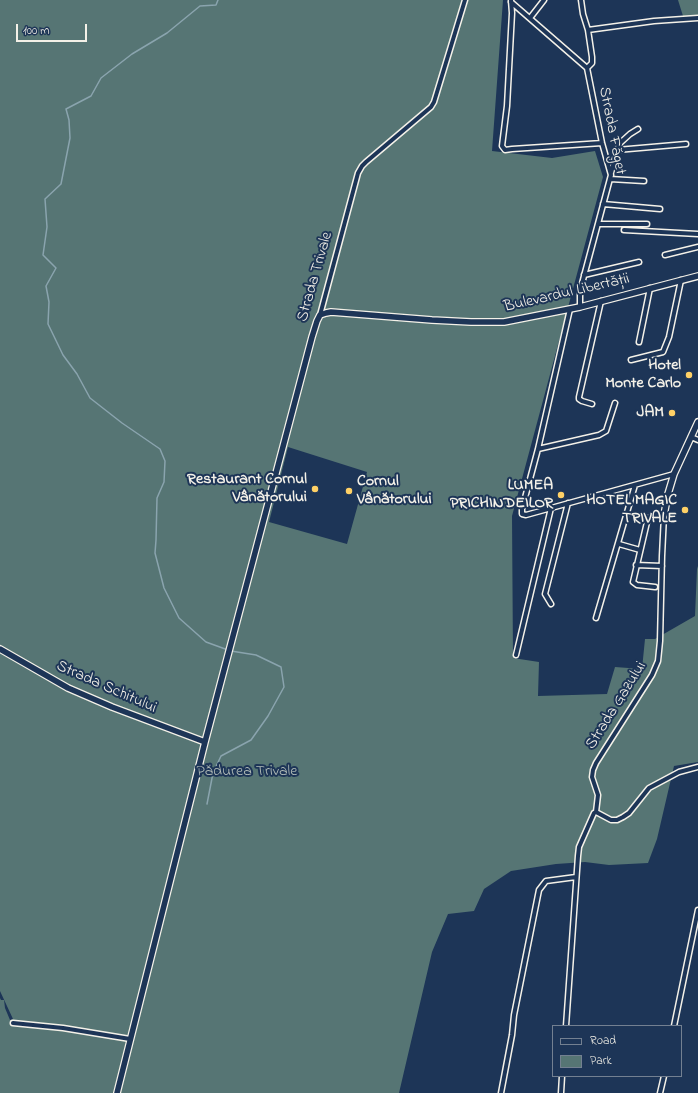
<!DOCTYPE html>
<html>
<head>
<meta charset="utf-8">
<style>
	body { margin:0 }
	#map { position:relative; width:698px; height:1093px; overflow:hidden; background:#1d3557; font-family:"Indie Flower",sans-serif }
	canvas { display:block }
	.legend { position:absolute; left:552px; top:1025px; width:130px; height:52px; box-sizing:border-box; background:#1d3557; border:1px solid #738091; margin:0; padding:5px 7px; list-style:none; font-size:12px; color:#f4f1e8 }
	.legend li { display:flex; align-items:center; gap:8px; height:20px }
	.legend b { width:20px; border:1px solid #738091 }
	.scale { position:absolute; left:16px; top:24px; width:71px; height:18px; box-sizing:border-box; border:2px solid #f4f1e8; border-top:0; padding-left:5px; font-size:12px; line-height:14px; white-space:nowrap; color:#f4f1e8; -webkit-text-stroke:3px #1d3557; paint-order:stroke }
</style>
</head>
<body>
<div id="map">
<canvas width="698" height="1093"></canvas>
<ul class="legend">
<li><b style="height:5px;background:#1d3557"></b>Road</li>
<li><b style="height:11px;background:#567574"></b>Park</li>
</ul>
<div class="scale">100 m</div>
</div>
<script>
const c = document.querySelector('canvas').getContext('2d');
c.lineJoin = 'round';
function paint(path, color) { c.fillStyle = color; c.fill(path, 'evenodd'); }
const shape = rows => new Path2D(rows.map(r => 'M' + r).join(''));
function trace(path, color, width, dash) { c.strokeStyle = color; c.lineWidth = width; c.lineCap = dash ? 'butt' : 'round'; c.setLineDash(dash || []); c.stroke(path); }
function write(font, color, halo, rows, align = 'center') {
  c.font = font + ' "Indie Flower",sans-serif'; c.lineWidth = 4; c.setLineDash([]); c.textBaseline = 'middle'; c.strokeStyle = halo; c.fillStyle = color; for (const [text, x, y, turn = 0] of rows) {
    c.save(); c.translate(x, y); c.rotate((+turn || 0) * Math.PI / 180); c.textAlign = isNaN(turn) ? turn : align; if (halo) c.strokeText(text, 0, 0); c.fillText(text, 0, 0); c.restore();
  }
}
paint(shape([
	[0,0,503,0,492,151,552,158,595,151,603,177,512,516,513,658,539,662,538,696,607,694,615,667,642,669,645,639,655,639,695,616,697,569,698,566,698,762,674,766,657,839,648,863,609,865,585,862,556,864,511,871,484,889,474,911,448,914,432,952,399,1093,0,1093,0,998,1,1000,4,1000,5,1008,10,1020,13,1019,0,991],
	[288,447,367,472,347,544,269,522],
	[678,0,698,0,698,16,683,16]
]), '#567574');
trace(shape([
	[218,0,216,5,200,6,167,33,132,54,101,78,91,96,66,109,69,120,70,138,61,184,45,199,47,227,43,255,56,268,46,286,49,302,48,324,63,355,77,374,90,398,122,423,160,449,165,461,164,482,157,498,156,540,155,553,164,588,179,618,206,642,228,650],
	[207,804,213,773,221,756,251,740,268,716,284,687,281,667,256,655,231,651]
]), '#8aa4ae', 1.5);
const street = shape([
	[511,0,512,13,507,106,502,146,505,150,512,149,602,143],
	[581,0,583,14,588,30,592,57,592,63,587,68],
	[511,2,587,68],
	[530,18,544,0],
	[588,30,654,21,698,18],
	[617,150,686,144],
	[611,173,619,144,630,134,638,129],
	[610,179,644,181],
	[603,204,660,209],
	[598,224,647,224],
	[624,230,698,234],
	[665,255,698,247],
	[584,275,639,262],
	[580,307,580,291,611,175,602,143,587,68],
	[570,309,538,449,522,509,522,514,526,515,674,474],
	[320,315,358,173,362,166,366,162,431,107,434,102,465,0],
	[639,342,650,288],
	[631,360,663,352,669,337,681,280],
	[592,404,582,401,579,399,579,397,601,301],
	[691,437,698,440],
	[538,449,599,435,606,431,615,403],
	[648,518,633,582,637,585,655,587],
	[619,544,640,550],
	[636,565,662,566],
	[551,604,545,594,568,503],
	[596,618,635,485],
	[516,655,551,508],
	[596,812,598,795,592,777,593,770,596,763,652,675,658,661,660,641,662,556,664,515],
	[596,812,611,820,617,820,623,817,629,813,649,788,679,772,698,767],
	[13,1023,63,1028,130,1039],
	[566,1026,578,856,579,847,594,813,596,812],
	[674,1026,698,910],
	[501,1093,512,1035,514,1015,539,890,546,881,576,877],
	[561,1093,562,1076],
	[660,1093,664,1076]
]);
const secondary = shape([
	[664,515,668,494,674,474,698,422],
	[0,649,68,688,112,707,205,742],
	[117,1093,205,742,312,337,317,321,320,315,326,313,331,312,432,320,471,322,504,322,580,307,698,276]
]);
trace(street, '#f4f1e8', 7);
trace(secondary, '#f4f1e8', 8);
trace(street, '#1d3557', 4);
trace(secondary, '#1d3557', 5.5);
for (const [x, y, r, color] of [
	[689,375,4,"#ffd166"],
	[672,413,4,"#ffd166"],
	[315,489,4,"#ffd166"],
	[349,491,4,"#ffd166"],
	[561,495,4,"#ffd166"],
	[685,510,4,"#ffd166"]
]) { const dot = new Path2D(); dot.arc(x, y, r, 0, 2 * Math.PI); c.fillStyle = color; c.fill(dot); trace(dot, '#1d3557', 1.5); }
write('16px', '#f4f1e8', '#1d3557', [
	["Strada Făget",611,131,79],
	["Strada Trivale",316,277,-74],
	["Bulevardul Libertății",567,294,-13],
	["Strada Schitului",106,688,24],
	["Strada Gazului",617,706,-58]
]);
write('bold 16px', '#f4f1e8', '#1d3557', [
	["Hotel",681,366],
	["Monte Carlo",681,384],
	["JAM",664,413],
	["Restaurant Cornul",307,480],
	["Vânătorului",307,498],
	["Cornul",357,482,"left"],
	["Vânătorului",357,500,"left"],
	["LUMEA",553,486],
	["PRICHINDEILOR",553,504],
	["HOTEL MAGIC",677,501],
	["TRIVALE",677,519]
], 'right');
write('16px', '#b5bfba', '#1d3557', [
	["Pădurea Trivale",247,772]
]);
</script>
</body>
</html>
